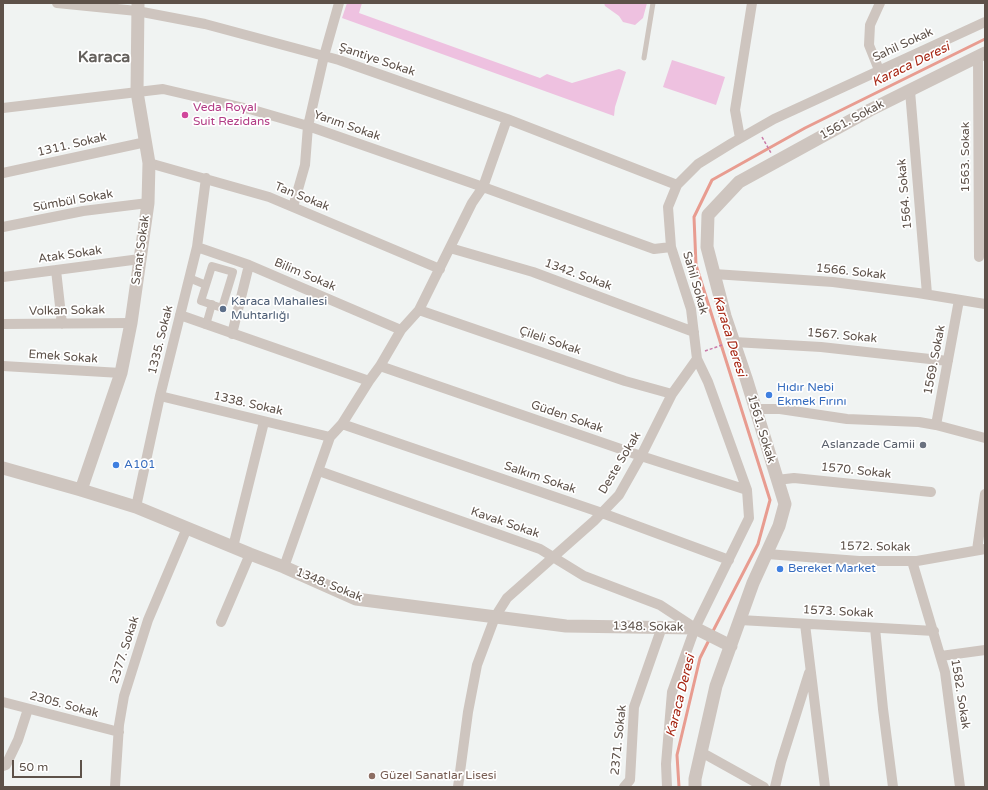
<!DOCTYPE html>
<html>
<head>
<meta charset="utf-8">
<style>
	body { margin:0 }
	#map { position:relative; width:988px; height:790px; overflow:hidden; background:#f0f3f2; font-family:"Varela Round",sans-serif }
	canvas { display:block }
	.frame { position:absolute; inset:0; border:4px solid #5d5149; pointer-events:none }
	.scale { position:absolute; left:12px; top:760px; width:70px; height:18px; box-sizing:border-box; border:2px solid #5d5149; border-top:0; padding-left:5px; font-size:12px; line-height:14px; white-space:nowrap; color:#5d5149; -webkit-text-stroke:3px #fff; paint-order:stroke }
</style>
</head>
<body>
<div id="map">
<canvas width="988" height="790"></canvas>
<div class="frame"></div>
<div class="scale">50 m</div>
</div>
<script>
const c = document.querySelector('canvas').getContext('2d');
c.lineJoin = 'round';
function paint(path, color) { c.fillStyle = color; c.fill(path, 'evenodd'); }
const shape = rows => new Path2D(rows.map(r => 'M' + r).join(''));
function trace(path, color, width, dash) { c.strokeStyle = color; c.lineWidth = width; c.lineCap = dash ? 'butt' : 'round'; c.setLineDash(dash || []); c.stroke(path); }
function write(font, color, halo, rows, align = 'center') {
  c.font = font + ' "Varela Round",sans-serif'; c.lineWidth = 3.5; c.setLineDash([]); c.textBaseline = 'middle'; c.strokeStyle = halo; c.fillStyle = color; for (const [text, x, y, turn = 0] of rows) {
    c.save(); c.translate(x, y); c.rotate((+turn || 0) * Math.PI / 180); c.textAlign = isNaN(turn) ? turn : align; if (halo) c.strokeText(text, 0, 0); c.fillText(text, 0, 0); c.restore();
  }
}
paint(shape([
	[347,3,362,3,359,13,540,78,547,74,572,83,619,69,626,72,615,107,614,116,342,18],
	[604,3,647,3,643,18,635,25,623,22,619,16,605,6],
	[672,60,725,77,716,105,663,87]
]), '#eec1e0');
trace(shape([
	[712,633,758,544,770,500,696,265,694,217,712,180,805,128,985,39],
	[679,787,677,755,700,658,710,638]
]), '#e89c90', 3);
trace(shape([
	[762,137,771,153],
	[705,351,722,345]
]), '#ca7ba8', 1.5, [3, 2]);
trace(shape([
	[644,58,653,3]
]), '#cec5bf', 5);
trace(shape([
	[212,266,233,272,222,308,201,301,212,266],
	[189,278,206,285],
	[206,325,212,304]
]), '#cec5bf', 8);
trace(shape([
	[57,3,137,11,205,24,339,60,507,119,677,185],
	[978,57,979,257],
	[879,70,869,45,870,25,880,3],
	[910,91,927,294],
	[3,108,163,89,253,110,308,126,483,187,654,249,671,247],
	[740,138,735,110,752,3],
	[149,163,269,197,440,269],
	[3,173,146,142],
	[293,207,305,165,308,126,324,56,339,3],
	[3,227,83,211,148,203],
	[197,247,249,265,401,330],
	[450,248,533,272,694,332],
	[56,270,62,324],
	[714,274,833,282,918,293,985,304],
	[3,277,140,259],
	[419,310,625,381,672,394],
	[180,315,369,381],
	[3,324,131,323],
	[232,334,249,265],
	[734,342,821,347,948,361],
	[3,366,121,373],
	[380,366,641,456,747,490],
	[160,396,330,437],
	[755,409,780,409,847,419,919,422,936,425,985,438],
	[342,424,602,513,729,560],
	[936,425,959,300],
	[319,471,540,549,584,576,660,605,695,628],
	[777,480,794,478,931,492],
	[136,507,160,396,197,247,206,178],
	[233,547,264,422],
	[977,550,985,494],
	[767,554,859,561,917,561,985,549],
	[912,561,945,672,960,787],
	[284,567,330,437,342,424,369,381,380,366,401,330,419,310,472,203,483,187,507,119],
	[740,620,934,631],
	[221,622,250,554],
	[805,624,825,787],
	[875,628,883,709,893,787],
	[941,656,985,650],
	[3,702,119,732],
	[701,752,764,787],
	[3,766,6,765,18,740,28,709],
	[115,787,119,725,124,696,148,620,187,528],
	[458,787,468,712,477,665,495,617,507,598,594,521,619,495,641,456,672,394,697,359],
	[624,787,630,780,634,707,662,627],
	[667,787,666,764,672,692,695,628,749,518,747,490,708,382,697,359,691,309,671,247,668,207,677,185,698,164,732,143,774,119,985,22],
	[775,787,781,762,809,673]
]), '#cec5bf', 10);
trace(shape([
	[3,468,81,490,136,507,250,554,284,567,356,599,566,626,695,628,731,646],
	[81,490,121,373,131,323,148,203,149,163,137,92,138,3],
	[695,787,695,779,716,686,753,583,779,526,785,504,746,378,725,316,707,247,708,215,739,182,870,110,985,53]
]), '#cec5bf', 13);
for (const [x, y, r, color] of [
	[185,115,4,"#d1479c"],
	[223,309,4,"#5c6f8a"],
	[769,395,4,"#3f7fe0"],
	[923,445,4,"#6b7280"],
	[116,465,4,"#3f7fe0"],
	[780,569,4,"#3f7fe0"],
	[372,776,4,"#8d6e63"]
]) { const dot = new Path2D(); dot.arc(x, y, r, 0, 2 * Math.PI); c.fillStyle = color; c.fill(dot); trace(dot, '#fff', 1.5); }
write('12px', '#5d5149', '#fff', [
	["Sahil Sokak",903,45,-25],
	["Şantiye Sokak",377,60,19],
	["1561. Sokak",852,120,-28],
	["Yarım Sokak",347,126,19],
	["1311. Sokak",72,145,-13],
	["1563. Sokak",966,157,-90],
	["1564. Sokak",905,194,-95],
	["Tan Sokak",302,197,22],
	["Sümbül Sokak",73,201,-10],
	["Sanat Sokak",141,250,-82],
	["Atak Sokak",70,255,-8],
	["1566. Sokak",851,272,6],
	["Bilim Sokak",305,275,23],
	["1342. Sokak",578,275,20],
	["Sahil Sokak",695,283,74],
	["Volkan Sokak",67,311,-1],
	["1567. Sokak",842,336,5],
	["1335. Sokak",161,340,-76],
	["Çileli Sokak",550,341,19],
	["Emek Sokak",63,357,4],
	["1569. Sokak",935,360,-79],
	["1338. Sokak",248,404,13],
	["Güden Sokak",567,417,19],
	["1561. Sokak",761,429,73],
	["Deste Sokak",620,463,-59],
	["1570. Sokak",856,471,6],
	["Salkım Sokak",540,478,19],
	["Kavak Sokak",505,523,19],
	["1572. Sokak",875,547,1],
	["1348. Sokak",329,585,22],
	["1573. Sokak",838,612,3],
	["1348. Sokak",648,627,1],
	["2377. Sokak",125,650,-72],
	["1582. Sokak",960,694,81],
	["2305. Sokak",64,705,15],
	["2371. Sokak",619,740,-84]
]);
write('12px', '#b23c85', '#fff', [
	["Veda Royal",193,108],
	["Suit Rezidans",193,122]
], 'left');
write('12px', '#4e5e75', '#fff', [
	["Karaca Mahallesi",231,302],
	["Muhtarlığı",231,316]
], 'left');
write('12px', '#366cbe', '#fff', [
	["Hıdır Nebi",777,388],
	["Ekmek Fırını",777,402],
	["A101",124,465],
	["Bereket Market",788,569]
], 'left');
write('12px', '#5b616d', '#fff', [
	["Aslanzade Camii",915,445]
], 'right');
write('12px', '#785e54', '#fff', [
	["Güzel Sanatlar Lisesi",380,776]
], 'left');
write('italic 13px', '#a62613', '#fff', [
	["Karaca Deresi",911,65,-26],
	["Karaca Deresi",729,336,73],
	["Karaca Deresi",681,696,-76]
]);
write('bold 16px', '#65615d', '#fff', [
	["Karaca",104,58]
]);
</script>
</body>
</html>
